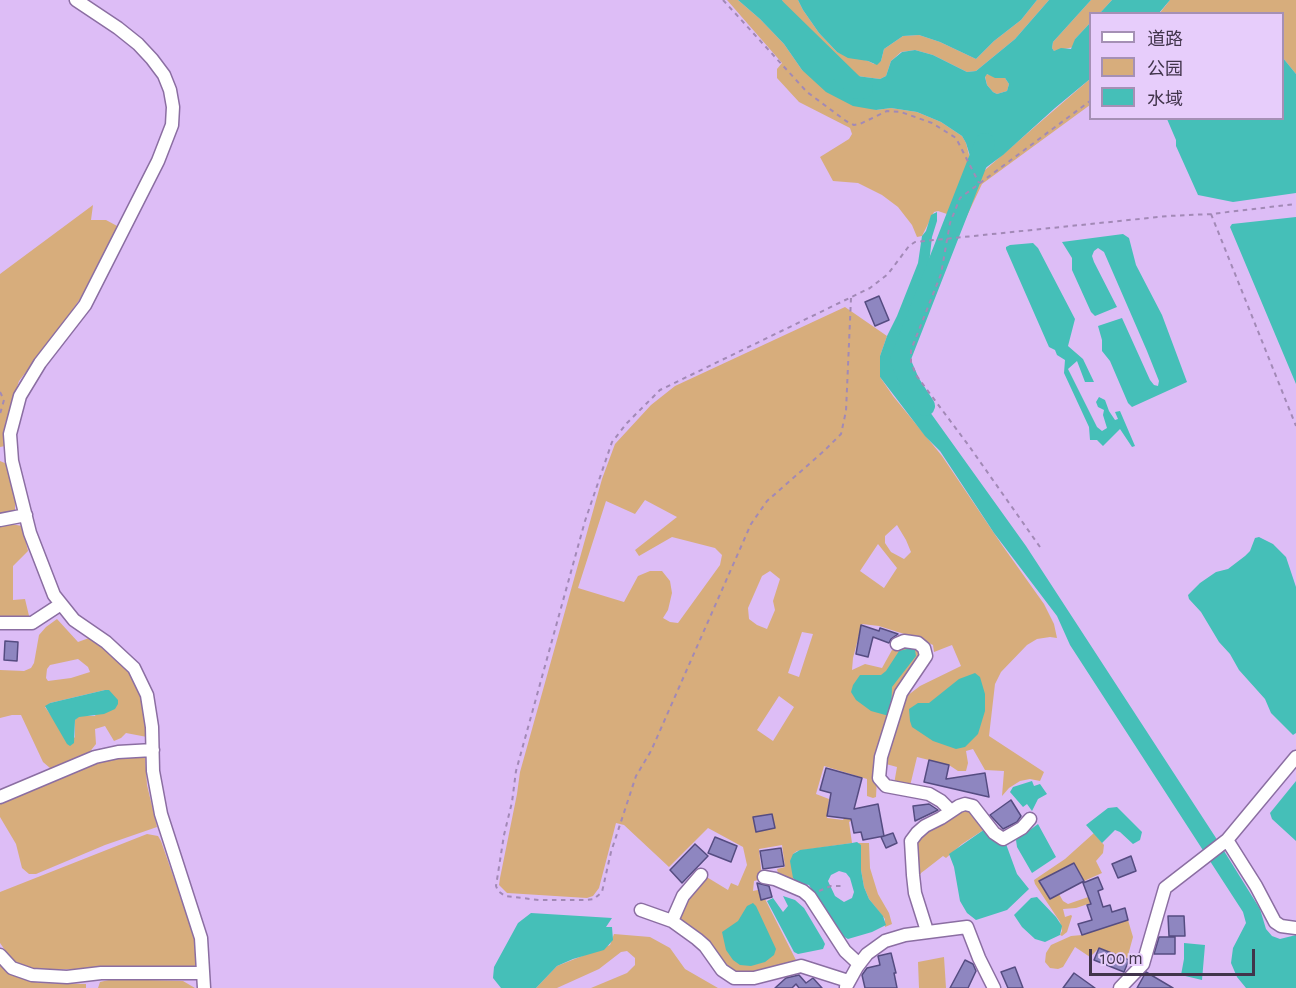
<!DOCTYPE html>
<html>
<head>
<meta charset="utf-8">
<style>
	body { margin:0 }
	#map { position:relative; width:1296px; height:988px; overflow:hidden; background:#ddbdf6; font-family:"Alegreya Sans","Noto Sans SC",sans-serif }
	canvas { display:block }
	.legend { position:absolute; left:1089px; top:12px; width:195px; height:108px; box-sizing:border-box; background:#e7cdfb; border:2px solid #a590b5; margin:0; padding:8px 10px; list-style:none; font-size:18px; color:#41344b }
	.legend li { display:flex; align-items:center; gap:12px; height:30px }
	.legend b { width:30px; border:2px solid #a590b5 }
	.scale { position:absolute; left:1089px; top:949px; width:166px; height:27px; box-sizing:border-box; border:3px solid #41344b; border-top:0; padding-left:8px; font-size:18px; line-height:21px; white-space:nowrap; color:#41344b; -webkit-text-stroke:4px #e7cdfb; paint-order:stroke }
</style>
</head>
<body>
<div id="map">
<canvas width="1296" height="988"></canvas>
<ul class="legend">
<li><b style="height:8px;background:#fff"></b>道路</li>
<li><b style="height:16px;background:#d7ad7c"></b>公园</li>
<li><b style="height:16px;background:#45bfb8"></b>水域</li>
</ul>
<div class="scale">100 m</div>
</div>
<script>
const c = document.querySelector('canvas').getContext('2d');
c.lineJoin = 'round';
function paint(path, color) { c.fillStyle = color; c.fill(path, 'evenodd'); }
const shape = rows => new Path2D(rows.map(r => 'M' + r).join(''));
function trace(path, color, width, dash) { c.strokeStyle = color; c.lineWidth = width; c.lineCap = dash ? 'butt' : 'round'; c.setLineDash(dash || []); c.stroke(path); }
paint(shape([
	[727,0,738,0,760,19,784,44,802,70,876,110,891,108,917,112,941,122,962,136,966,143,970,159,985,170,1090,79,1090,105,982,184,965,220,938,211,934,212,922,236,917,237,912,225,898,207,882,195,858,183,833,181,820,157,849,139,852,134,850,128,799,102,777,78,777,69,782,63],
	[782,0,798,0,803,10,819,33,837,52,868,61,874,64,881,61,884,49,903,36,919,35,940,42,976,59,994,41,1021,20,1037,0,1049,0,1015,39,976,71,967,72,933,55,915,50,901,52,891,61,886,76,880,79,834,73,813,50,791,18],
	[1091,0,1112,0,1100,13,1090,14,1090,23,1075,39,1074,47,1054,51,1052,48,1053,42],
	[1170,0,1296,0,1296,74,1283,58,1282,14,1159,14],
	[986,74,1005,78,1009,84,1007,91,997,94,993,92,987,85,985,76],
	[93,205,91,220,106,220,119,227,86,290,58,331,19,381,5,424,5,446,0,447,0,274],
	[845,307,887,336,880,356,880,377,893,396,942,456,1002,545,1044,604,1054,624,1057,638,1050,637,1037,639,1027,645,1001,672,995,684,989,736,1044,772,1040,781,1030,779,1020,781,1009,788,1002,796,1004,771,985,770,973,749,966,751,968,763,966,771,958,771,949,765,917,757,910,786,894,784,897,767,886,764,903,699,920,686,961,666,952,645,934,652,933,645,923,640,879,626,862,624,853,658,852,670,865,664,882,668,892,650,899,647,915,646,922,653,884,742,872,776,877,778,876,797,873,798,867,796,867,779,824,766,816,794,829,799,827,818,843,820,847,814,855,818,849,822,852,843,797,851,793,854,793,878,796,881,793,884,779,878,777,869,785,867,782,845,759,849,762,879,754,881,753,891,758,890,761,900,765,899,798,964,780,970,732,974,679,919,680,910,705,876,728,890,731,883,738,886,747,865,743,847,708,828,669,867,624,825,616,823,599,888,593,896,587,898,507,893,499,885,500,878,517,794,520,772,602,479,615,444,651,405,675,386],
	[645,500,677,517,635,550,639,556,672,537,715,548,722,555,720,565,678,623,670,622,663,618,668,610,672,593,670,581,662,571,650,571,638,576,624,602,578,588,606,501,635,514],
	[897,525,906,540,911,552,904,559,891,552,885,543,885,536],
	[878,544,897,568,884,588,860,571],
	[770,571,780,579,773,601,775,610,767,629,757,625,749,619,748,608,762,576],
	[802,632,813,634,799,677,788,673],
	[779,696,794,707,773,741,757,730],
	[0,461,7,464,15,502,15,510,12,514,0,515],
	[5,523,22,526,28,551,13,566,13,600,25,599,30,620,0,620,0,524],
	[57,619,78,642,89,638,106,650,131,673,144,697,147,737,126,733,121,738,114,741,105,726,95,729,96,744,88,754,54,769,50,768,43,762,21,715,12,715,0,718,0,670,24,671,31,668,34,663,39,635,46,627],
	[78,659,88,667,90,672,71,678,48,681,46,678,47,669,50,665],
	[105,690,95,716,79,716,75,720,75,738,52,717,45,707,50,703],
	[145,756,147,785,157,827,105,845,36,874,29,874,22,868,16,844,0,817,0,804,101,760,122,757],
	[966,807,985,829,962,844,946,858,943,856,925,870,921,873,918,881,914,851,918,838],
	[1094,833,1104,845,1103,853,1096,861,1102,873,1084,881,1074,863,1039,881,1050,899,1059,894,1063,901,1068,904,1097,894,1100,900,1076,908,1063,909,1065,917,1071,915,1072,916,1067,932,1062,936,1060,935,1062,931,1060,922,1035,884,1034,880,1065,859],
	[147,834,158,836,161,841,195,939,196,966,36,970,17,964,12,960,0,943,0,892],
	[858,843,869,843,870,868,878,894,889,913,892,924,885,927,885,919,869,899,864,887,861,870,861,846],
	[1128,920,1133,937,1127,959,1099,948,1090,957,1075,947,1063,967,1058,969,1050,968,1045,962,1046,953,1051,945,1071,936,1082,935],
	[614,934,650,937,670,948,685,969,718,988,591,988,627,973,635,965,635,958,627,951,621,952,599,969,557,988,536,988,557,966,610,945],
	[944,957,946,988,919,988,918,962],
	[0,964,6,972,38,983,86,984,86,988,0,988],
	[113,979,183,981,195,988,98,988,100,982]
]), '#d7ad7c');
paint(shape([
	[738,0,782,0,791,18,813,50,834,73,880,79,886,76,891,61,902,52,915,50,933,55,967,72,976,71,1015,39,1049,0,1091,0,1053,42,1052,48,1054,51,1061,48,1071,49,1075,39,1090,23,1090,79,1055,108,1003,155,980,172,973,166,966,143,962,136,941,122,917,112,891,108,876,110,853,106,826,92,802,70,784,44,760,19],
	[987,74,995,78,1005,78,1009,84,1007,91,997,94,993,92,987,85,985,77],
	[798,0,1037,0,1021,20,994,41,976,59,940,42,919,35,903,36,884,49,881,61,877,65,868,61,848,58,837,52,819,33,803,10],
	[1112,0,1170,0,1159,13,1100,13],
	[1283,58,1296,74,1296,193,1233,202,1198,195,1176,146,1176,140,1167,119,1282,118],
	[937,212,937,221,932,237,929,264,913,316,897,356,900,367,907,380,1026,546,1216,838,1260,909,1266,929,1272,936,1280,939,1296,935,1296,988,1246,988,1237,977,1231,963,1233,948,1246,923,1243,912,1070,645,1057,616,994,533,940,451,925,436,880,377,880,356,887,336,897,316,918,263,922,236,926,231,931,215],
	[1296,217,1296,384,1230,227,1232,224],
	[1123,234,1129,238,1136,265,1162,315,1187,382,1132,407,1128,403,1110,361,1102,351,1102,340,1098,326,1122,318,1150,380,1154,385,1158,386,1159,381,1147,351,1104,252,1098,248,1094,251,1092,256,1094,262,1117,307,1095,316,1091,312,1072,270,1072,258,1062,242],
	[1033,243,1038,248,1075,319,1068,346,1083,359,1094,382,1085,382,1077,361,1068,369,1097,427,1102,431,1107,428,1103,415,1104,410,1098,407,1096,402,1099,397,1105,400,1109,411,1115,420,1118,419,1115,412,1120,411,1135,446,1132,447,1120,429,1103,446,1097,440,1090,440,1089,427,1064,373,1065,360,1057,355,1055,350,1049,347,1006,249,1006,247,1010,245],
	[1259,537,1273,544,1286,557,1296,587,1296,733,1293,735,1271,713,1265,699,1239,670,1230,654,1219,642,1201,612,1189,599,1188,595,1200,583,1216,572,1228,569,1245,556,1250,551,1255,538],
	[911,648,915,650,916,656,892,687,891,712,889,716,871,711,856,700,851,692,853,685,860,675,881,675,886,671,899,651],
	[975,673,980,677,985,694,985,711,978,734,965,747,956,749,933,741,912,727,910,721,909,709,918,703,929,703,959,679],
	[105,690,109,690,118,700,118,704,115,709,104,714,79,717,75,720,74,743,70,746,67,744,45,706,50,703],
	[1032,781,1034,786,1040,784,1047,794,1038,799,1032,811,1027,804,1023,807,1010,792,1013,787],
	[1296,781,1296,841,1272,819,1270,813],
	[1117,807,1142,832,1140,840,1133,844,1120,832,1115,830,1102,843,1086,825,1108,808],
	[1038,824,1056,857,1032,873,1017,847,1016,840],
	[985,829,988,835,996,842,1006,844,1017,874,1029,889,1007,910,976,920,967,913,960,901,954,867,949,854],
	[852,843,857,842,861,845,861,870,864,887,869,899,883,916,886,925,872,932,848,939,839,934,829,920,809,885,798,883,793,878,790,861,793,854,800,850],
	[839,871,846,873,850,878,854,892,852,898,844,902,835,896,828,881,831,875],
	[783,896,795,900,804,908,823,940,825,944,823,949,798,954,794,952,767,901,773,898,783,912,788,906],
	[1037,897,1056,917,1062,926,1060,935,1045,942,1035,939,1022,927,1014,915,1031,898],
	[753,903,756,906,776,949,774,955,765,962,751,966,740,965,733,960,726,950,722,932,738,921,747,906],
	[531,913,612,918,606,927,612,927,613,940,604,950,573,959,557,966,536,988,501,988,493,978,494,967,518,923],
	[1184,943,1205,945,1202,980,1181,975,1184,959]
]), '#45bfb8');
trace(shape([
	[767,0,858,89,863,89],
	[925,406,910,383,900,360,985,143]
]), '#45bfb8', 20);
const building = shape([
	[879,296,889,320,875,326,865,302,879,296],
	[861,625,879,631,880,628,898,634,891,639,889,643,873,637,868,657,856,654,861,625],
	[5,641,18,642,17,661,4,660,5,641],
	[929,760,949,765,946,779,985,773,989,797,924,782,929,760],
	[826,768,862,778,854,809,878,804,884,836,893,833,897,843,886,848,881,837,884,836,863,840,861,832,854,833,851,819,827,816,831,793,820,790,826,768],
	[1011,800,1021,816,1017,822,1003,829,990,815,1011,800],
	[929,804,938,810,915,821,913,806,929,804],
	[772,814,775,828,756,832,753,817,772,814],
	[715,837,737,846,731,862,708,853,715,837],
	[695,844,708,856,682,883,670,870,695,844],
	[781,848,784,866,763,869,760,851,781,848],
	[1131,856,1136,871,1118,878,1112,864,1131,856],
	[1074,863,1084,881,1050,899,1039,881,1074,863],
	[1098,877,1103,889,1098,891,1103,907,1110,905,1112,912,1125,908,1128,920,1082,935,1078,924,1092,920,1087,905,1091,904,1083,883,1098,877],
	[757,883,769,886,772,897,761,900,757,883],
	[1168,916,1184,916,1185,936,1169,936,1168,916],
	[1159,937,1175,937,1175,954,1154,954,1159,937],
	[1099,948,1129,960,1124,972,1094,960,1099,948],
	[891,953,896,973,894,973,897,988,865,988,862,975,867,968,880,965,878,956,891,953],
	[965,960,973,964,976,971,968,988,950,988,965,960],
	[1015,967,1023,988,1008,988,1001,972,1015,967],
	[1146,972,1173,988,1137,988,1146,972],
	[1074,973,1095,988,1063,988,1074,973],
	[799,975,806,983,813,978,822,988,799,988,796,984,792,988,775,988,786,978,799,975]
]);
paint(building, '#8e86c0');
trace(building, '#554c81', 1.5);
const street = shape([
	[76,0,118,28,138,44,152,59,164,75,170,90,173,107,172,125,158,161,85,305,40,363,20,396,10,434,12,461,30,533,54,595,74,620,106,642,134,668,147,695,152,727,153,771,161,814,201,938,204,988],
	[0,520,26,515],
	[0,623,32,623,61,604],
	[897,644,904,641,918,643,924,648,926,656,901,693,881,757,879,778,886,786,929,794,941,801,951,811],
	[0,797,95,757,118,752,153,750],
	[1227,840,1256,886,1275,922,1281,926,1296,928],
	[764,877,775,879,803,891,810,897,845,951,859,964],
	[641,910,672,921,697,939,705,946,722,970,734,978,754,978,801,966,848,981],
	[672,921,683,896,701,875],
	[927,931,915,893,913,875,911,841,917,833,925,826,941,818,959,806,965,804,973,806,994,833,1003,839,1022,828,1030,819],
	[0,955,12,968,32,975,67,977,101,973,203,973],
	[846,987,857,967,867,954,885,941,905,935,967,927,979,958,994,988],
	[1120,988,1143,964,1165,888,1227,840,1296,757]
]);
trace(street, '#8b6ea2', 15);
trace(shape([
	[723,0,807,92,846,121,854,125,860,124,887,111,901,112,932,123,956,138,979,183],
	[1211,214,1296,426],
	[851,298,846,411,841,434,824,451,767,501,751,524,651,751,636,776,611,852,602,892,594,899,586,900,539,900,505,896,498,891,496,886,504,835,512,802,516,771,585,521,612,442,627,423,660,390,870,288,888,274,909,246,915,242,1168,216,1211,214,1296,204],
	[0,392,4,400,0,414],
	[1040,547,969,446,916,375,911,362,911,350,941,274,950,223,960,198,1090,101],
	[819,891,831,886,845,886]
]), '#a289b6', 2, [4.5, 4.5]);
trace(street, '#fff', 12);
</script>
</body>
</html>
